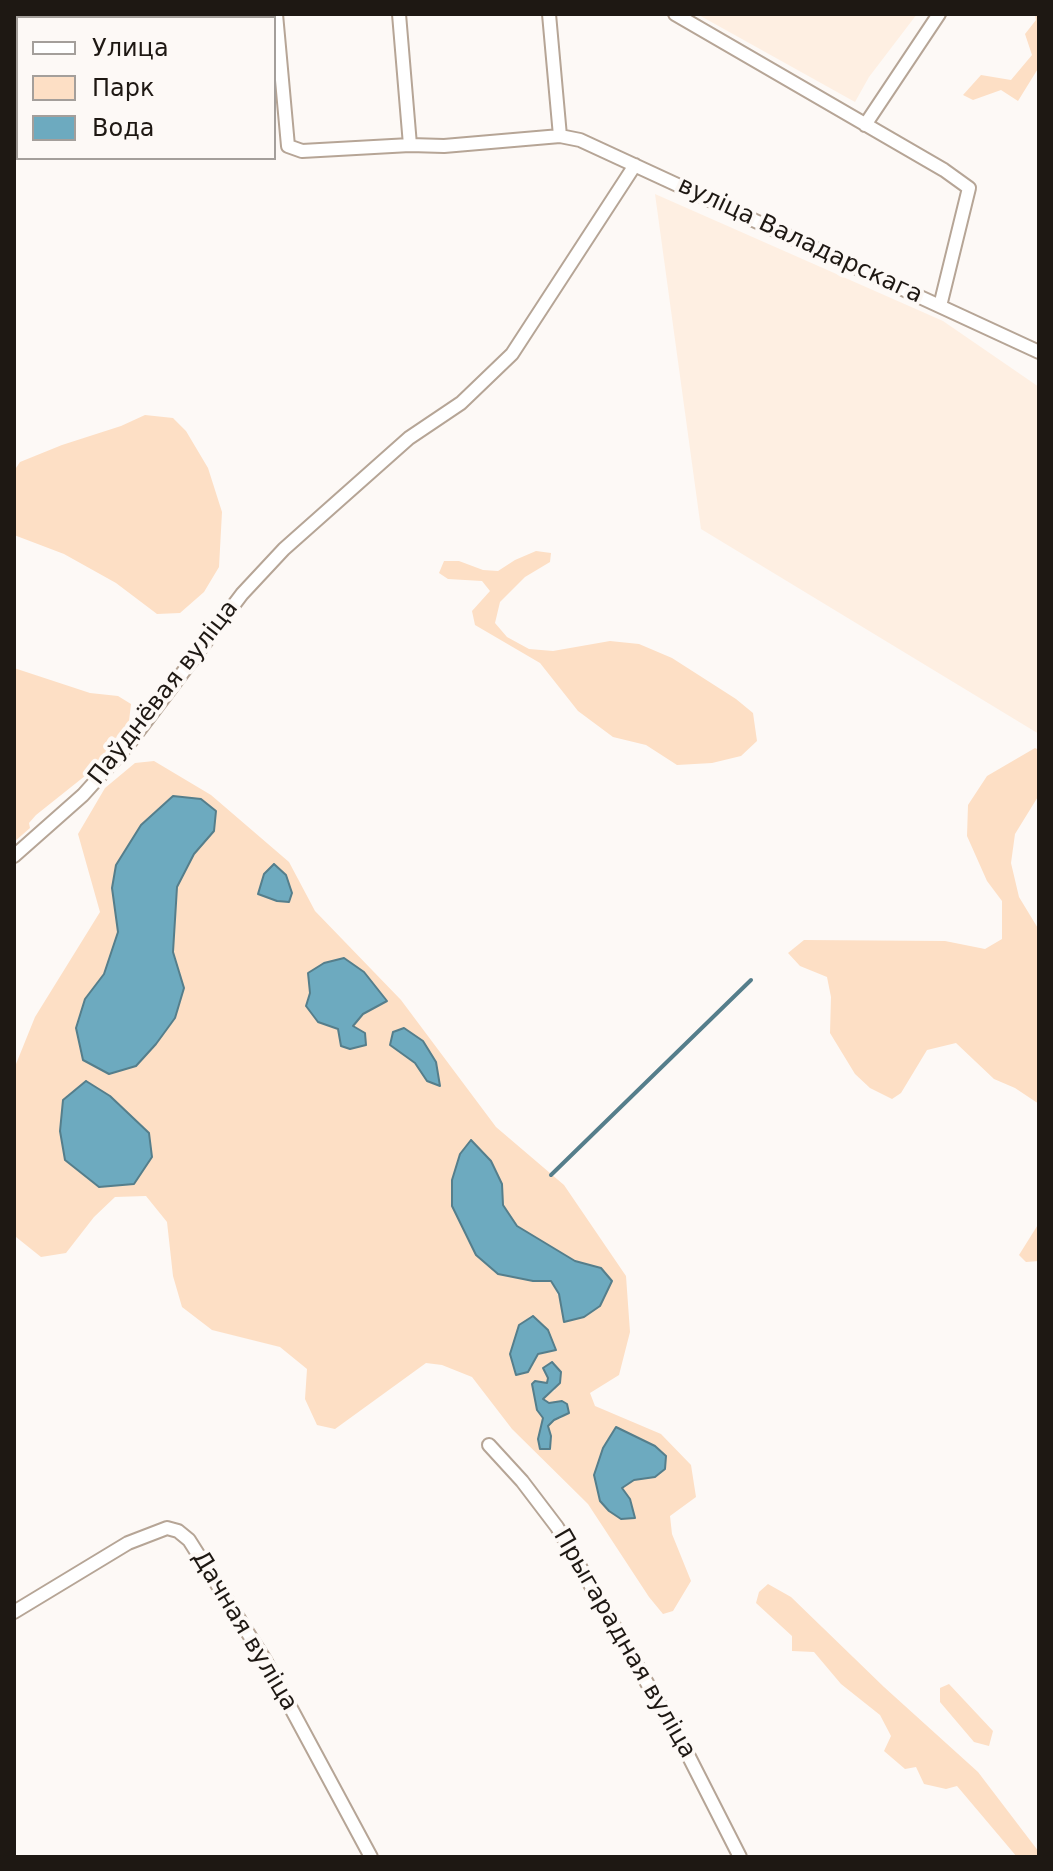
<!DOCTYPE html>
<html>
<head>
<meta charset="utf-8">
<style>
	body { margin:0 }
	#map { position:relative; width:1053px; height:1871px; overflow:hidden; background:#fdf9f6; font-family:"DejaVu Sans",sans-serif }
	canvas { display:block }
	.frame { position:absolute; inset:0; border:16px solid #1e1813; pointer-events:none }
	.legend { position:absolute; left:16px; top:16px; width:260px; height:144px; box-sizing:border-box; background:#fdf9f6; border:2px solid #a49f9b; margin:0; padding:10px 14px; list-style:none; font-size:24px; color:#1e1813 }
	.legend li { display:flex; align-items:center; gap:16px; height:40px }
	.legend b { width:40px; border:2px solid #a49f9b }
</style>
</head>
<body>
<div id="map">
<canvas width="1053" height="1871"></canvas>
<div class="frame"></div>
<ul class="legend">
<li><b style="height:10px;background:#fff"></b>Улица</li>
<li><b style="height:22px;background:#fddfc5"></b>Парк</li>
<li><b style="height:22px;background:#6daabf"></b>Вода</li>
</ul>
</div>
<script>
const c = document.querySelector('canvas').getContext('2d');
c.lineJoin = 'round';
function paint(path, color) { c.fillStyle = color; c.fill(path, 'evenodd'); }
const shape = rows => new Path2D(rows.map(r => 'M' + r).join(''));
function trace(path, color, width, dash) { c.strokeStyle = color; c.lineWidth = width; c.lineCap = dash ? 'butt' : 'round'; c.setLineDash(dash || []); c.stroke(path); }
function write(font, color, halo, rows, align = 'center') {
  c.font = font + ' "DejaVu Sans",sans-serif'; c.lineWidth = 8; c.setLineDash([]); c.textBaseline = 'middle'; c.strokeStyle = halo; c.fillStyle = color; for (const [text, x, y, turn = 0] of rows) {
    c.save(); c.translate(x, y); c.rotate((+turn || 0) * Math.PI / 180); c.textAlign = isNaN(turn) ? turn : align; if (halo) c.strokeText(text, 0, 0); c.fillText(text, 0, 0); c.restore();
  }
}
paint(shape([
	[697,14,917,14,869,77,855,102],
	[655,194,943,321,1039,387,1039,734,701,529]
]), '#feefe2');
paint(shape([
	[1035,14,1039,14,1039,67,1018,101,1001,90,973,100,963,95,981,75,1011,80,1032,55,1025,34,1036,20],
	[145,415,173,418,186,431,208,468,222,512,219,567,204,592,180,613,157,614,116,583,64,554,14,535,14,471,20,462,62,445,121,426],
	[536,551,551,553,550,562,525,577,500,602,495,623,507,637,529,649,553,651,610,641,639,644,672,658,736,699,753,713,757,741,741,756,712,763,677,765,646,745,613,737,578,711,540,663,475,625,472,611,490,591,482,581,448,579,439,573,444,561,459,561,483,570,498,571,515,560],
	[14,668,90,693,118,696,131,704,129,721,119,741,100,764,36,815,29,823,30,828,14,842],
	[1035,748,1039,750,1039,795,1015,834,1011,863,1019,897,1039,930,1039,1104,1015,1088,994,1079,956,1043,927,1050,901,1093,892,1099,870,1088,855,1074,830,1033,831,997,827,977,800,966,788,953,804,940,945,941,985,949,1002,939,1002,901,987,881,967,836,968,805,987,776],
	[154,761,211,795,289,862,315,911,401,1000,496,1127,564,1185,626,1276,630,1332,619,1375,590,1393,595,1406,661,1434,691,1465,696,1497,670,1516,672,1534,691,1581,673,1611,663,1614,649,1597,588,1504,512,1429,472,1377,442,1365,426,1363,335,1429,317,1425,305,1399,307,1369,280,1347,212,1330,182,1307,173,1276,167,1222,146,1196,115,1197,94,1217,66,1253,41,1257,16,1237,14,1231,14,1069,35,1017,100,912,78,834,105,788,135,763],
	[214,831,194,854,177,886,173,952,184,988,175,1018,136,1065,85,999,104,974,118,932,112,888],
	[364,972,386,1001,363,1013,353,1026,365,1033,339,1036,338,1029,318,1022,306,1006,310,993],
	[471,1141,491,1161,502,1184,503,1205,517,1226,575,1261,601,1268,612,1281,600,1306,562,1303,551,1281,533,1281,498,1274,452,1180,460,1154],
	[515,1341,538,1354,528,1372,510,1354],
	[548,1378,555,1390,543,1398,562,1418,554,1420,548,1426,551,1436,550,1449,540,1448,538,1439,543,1418,537,1410,532,1384,535,1382,547,1383],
	[616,1427,654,1446,665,1469,655,1477,634,1480,600,1501,594,1475,603,1448],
	[1039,1223,1039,1261,1026,1262,1019,1255],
	[768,1584,791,1597,884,1687,978,1772,1039,1852,1039,1857,1017,1857,957,1786,946,1789,924,1784,916,1767,905,1769,884,1751,891,1736,880,1715,841,1684,814,1652,792,1651,792,1636,756,1603,759,1592],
	[949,1684,993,1731,989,1746,974,1742,940,1702,940,1688]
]), '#fddfc5');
const water = shape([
	[173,796,201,799,216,811,214,831,194,854,177,887,173,952,184,988,175,1018,156,1044,136,1066,109,1074,83,1060,76,1028,85,999,104,974,118,932,112,888,116,865,141,825,173,796],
	[274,864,286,875,292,893,289,902,277,901,258,894,264,874,274,864],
	[344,958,364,972,387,1001,363,1014,353,1026,365,1033,366,1045,350,1049,341,1046,338,1029,318,1022,306,1006,310,993,308,973,324,963,344,958],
	[404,1028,423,1041,436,1062,440,1086,427,1081,415,1063,390,1045,393,1032,404,1028],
	[86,1081,110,1096,149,1133,152,1157,134,1184,99,1187,65,1160,60,1131,63,1100,86,1081],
	[471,1140,491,1161,502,1184,503,1205,517,1226,575,1261,601,1268,612,1281,600,1306,584,1317,564,1322,559,1294,551,1281,533,1281,498,1274,476,1255,452,1206,452,1180,460,1154,471,1140],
	[533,1316,548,1330,556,1350,538,1354,528,1372,516,1375,510,1354,519,1325,533,1316],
	[552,1362,561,1372,560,1383,543,1399,549,1403,562,1401,567,1404,569,1413,554,1420,548,1426,551,1436,550,1449,540,1449,538,1439,543,1418,537,1410,532,1384,535,1381,547,1383,548,1378,543,1368,552,1362],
	[616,1427,655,1446,666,1456,665,1469,655,1477,634,1480,622,1488,630,1499,635,1518,621,1519,609,1511,600,1501,594,1475,603,1448,616,1427]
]);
paint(water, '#6daabf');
trace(water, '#557e8b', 2);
trace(shape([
	[551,1175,751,980]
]), '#557e8b', 4);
const street = shape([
	[151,14,151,18],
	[276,14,288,146,302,151,410,145,444,146,560,136,580,140,1039,352],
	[399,14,410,145],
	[549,14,560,136],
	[675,14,944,170,969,188,940,306],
	[865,125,939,14],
	[14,856,83,795,128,745,242,594,284,549,409,438,461,403,512,354,635,165],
	[489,1445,522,1481,557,1527,684,1747,740,1857],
	[14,1612,128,1543,167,1528,178,1531,189,1540,265,1660,371,1857]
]);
trace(street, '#b6a596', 16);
trace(street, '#fff', 12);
write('24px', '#1e1813', '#fdf9f6', [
	["вуліца Валадарскага",800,241,25],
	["Паўднёвая вуліца",164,693,-52],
	["Дачная вуліца",244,1631,59],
	["Прыгарадная вуліца",624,1644,60]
]);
</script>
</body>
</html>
